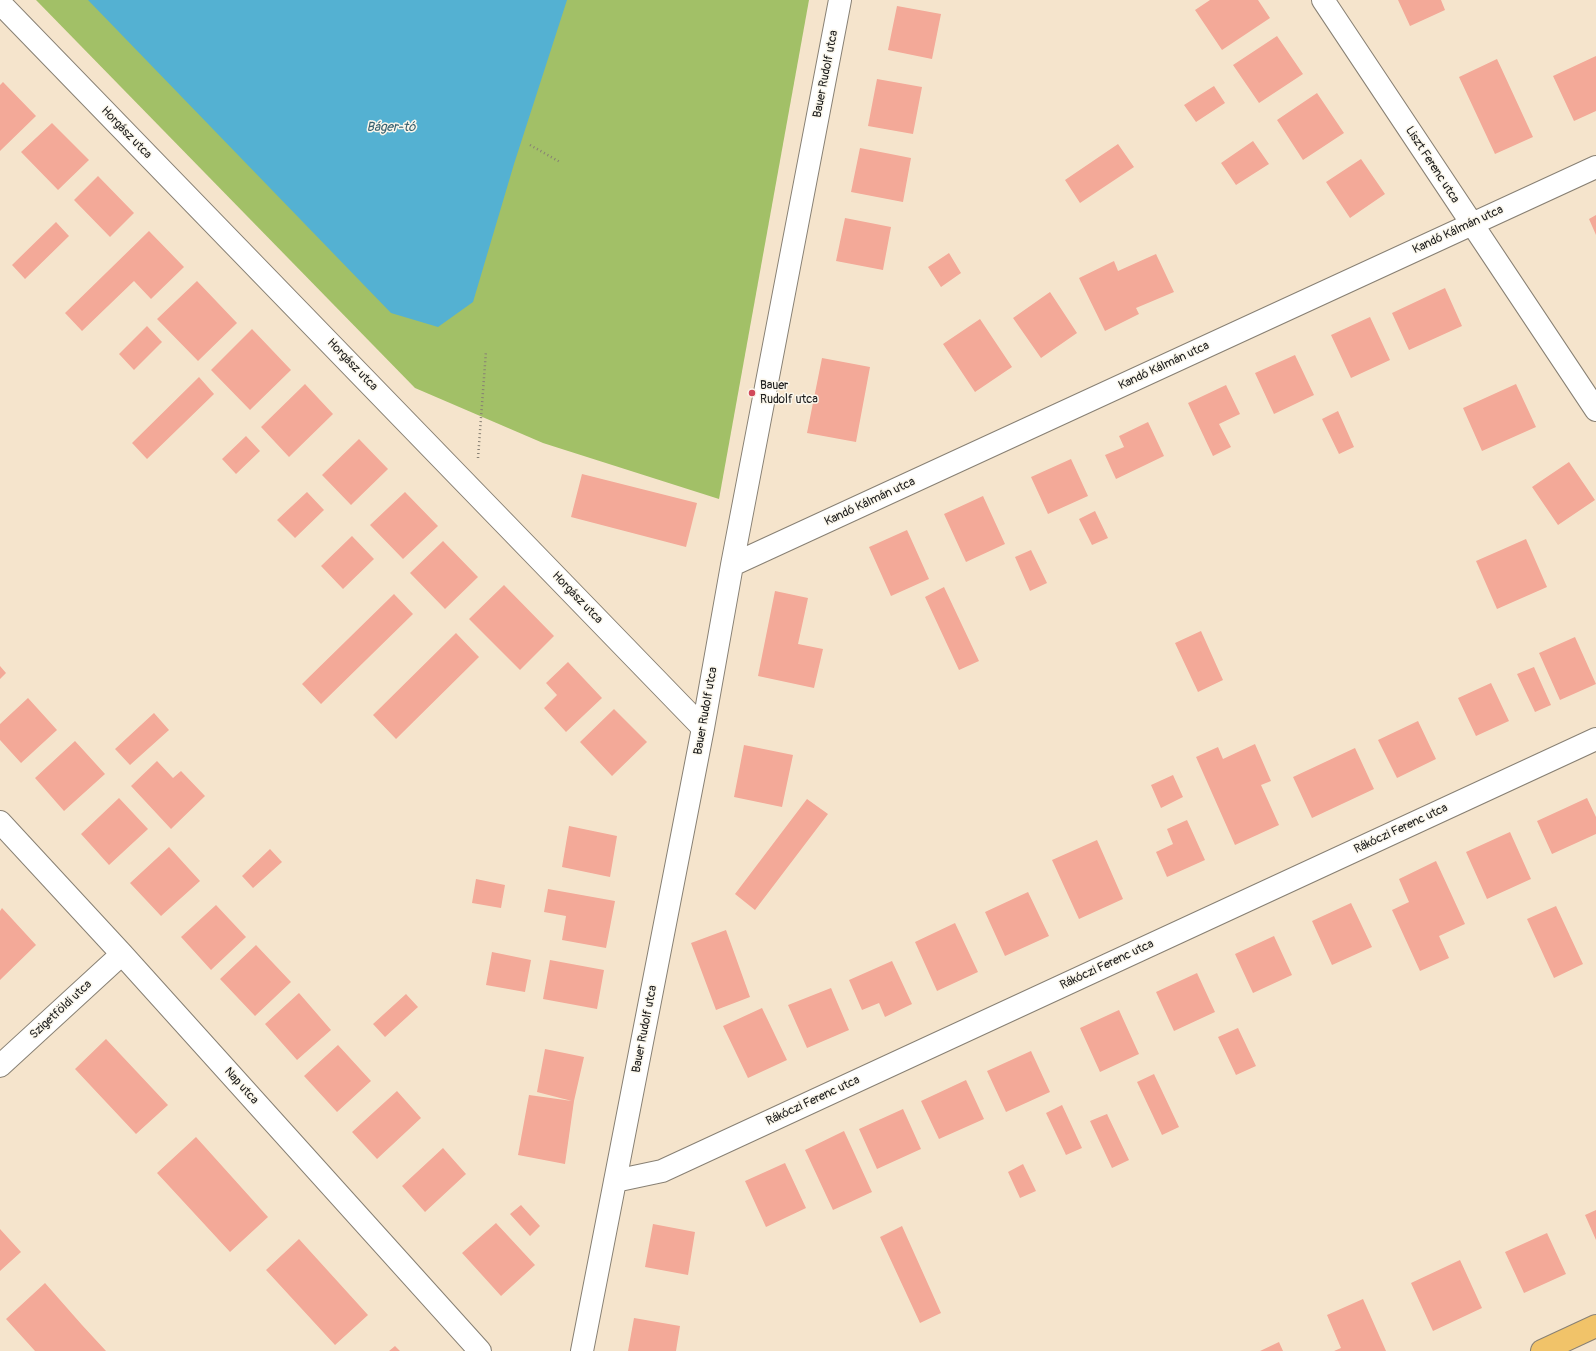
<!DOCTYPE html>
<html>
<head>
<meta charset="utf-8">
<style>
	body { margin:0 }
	canvas { display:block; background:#f5e4cc }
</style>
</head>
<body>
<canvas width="1596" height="1351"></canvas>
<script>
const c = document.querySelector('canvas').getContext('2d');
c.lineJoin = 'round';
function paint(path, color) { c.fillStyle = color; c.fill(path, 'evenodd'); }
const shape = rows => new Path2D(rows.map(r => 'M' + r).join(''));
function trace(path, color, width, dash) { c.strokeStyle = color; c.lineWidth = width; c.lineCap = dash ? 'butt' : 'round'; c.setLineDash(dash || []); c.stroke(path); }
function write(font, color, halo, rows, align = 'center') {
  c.font = font + ' Pangolin,sans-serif'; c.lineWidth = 3; c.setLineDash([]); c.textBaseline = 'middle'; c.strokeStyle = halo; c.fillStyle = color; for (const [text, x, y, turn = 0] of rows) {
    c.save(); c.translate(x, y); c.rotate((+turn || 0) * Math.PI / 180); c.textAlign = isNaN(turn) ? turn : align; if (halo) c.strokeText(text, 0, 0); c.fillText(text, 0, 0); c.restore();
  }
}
paint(shape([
	[36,0,809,0,719,499,543,443,415,388]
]), '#a2c067');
paint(shape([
	[88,0,567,0,514,164,473,302,438,327,391,313]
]), '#54b1d2');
paint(shape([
	[1210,0,1258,0,1270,18,1222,50,1195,10],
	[1398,0,1441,0,1445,10,1410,26],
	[897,6,941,14,932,59,888,50],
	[1277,36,1303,74,1259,103,1233,65],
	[1596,56,1596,111,1574,121,1553,76],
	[1497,59,1533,137,1495,154,1459,77],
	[877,79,922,87,913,134,868,126],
	[3,82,36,116,0,151,0,85],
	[1214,86,1225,103,1196,122,1184,105],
	[1317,93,1344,133,1303,160,1277,120],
	[52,123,89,160,58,190,21,152],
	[1253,141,1269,164,1236,185,1221,163],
	[1118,144,1134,167,1080,203,1065,180],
	[860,148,911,158,903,202,851,192],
	[1361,159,1385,194,1350,218,1326,182],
	[98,176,134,213,110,237,74,200],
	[1596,215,1596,235,1589,219],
	[845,218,891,227,883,270,836,261],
	[56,222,69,236,25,279,12,265],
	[149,231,184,267,151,299,134,281,82,331,65,313],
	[949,253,961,273,941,287,928,267],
	[1156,254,1174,292,1136,308,1139,314,1105,331,1079,278,1114,261,1118,271],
	[197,281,237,323,198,361,157,319],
	[1445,288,1462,326,1409,350,1392,313],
	[1050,292,1077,333,1041,358,1013,318],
	[1370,317,1390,360,1351,378,1331,335],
	[980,319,1012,367,975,392,943,344],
	[147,326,162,342,134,370,119,354],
	[252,329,291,370,250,410,211,370],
	[1295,355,1314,395,1274,414,1255,373],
	[822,358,870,367,856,442,807,433],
	[199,377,214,394,147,459,132,443],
	[305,384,333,414,289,457,261,427],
	[1516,384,1536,427,1482,451,1463,408],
	[1226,385,1240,414,1219,424,1231,447,1213,456,1188,403],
	[1338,411,1354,447,1339,454,1322,419],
	[1148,422,1164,456,1116,479,1105,455,1124,447,1119,436],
	[246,436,260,451,236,474,222,459],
	[359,439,388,469,351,505,322,475],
	[1071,459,1088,496,1048,514,1031,477],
	[1569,462,1595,500,1558,525,1532,487],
	[582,474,697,503,686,547,571,517],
	[307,492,324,510,295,538,277,520],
	[405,492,438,526,403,559,370,525],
	[983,496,1005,544,966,562,944,514],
	[1095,511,1108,538,1092,545,1079,519],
	[907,530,929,579,891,596,869,547],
	[352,536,374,559,343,589,321,566],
	[1526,539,1547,587,1497,609,1476,561],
	[443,541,478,577,445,609,410,573],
	[1031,550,1047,583,1030,591,1015,557],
	[504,585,554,636,520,670,469,619],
	[944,587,979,661,959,670,925,597],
	[775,591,808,598,798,644,823,649,814,688,758,676],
	[394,594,413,614,321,704,302,684],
	[1201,631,1223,680,1198,692,1175,643],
	[456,633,479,657,396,739,373,715],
	[1575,637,1596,684,1560,700,1539,653],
	[568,662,602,698,566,732,544,708,557,695,546,683],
	[0,666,6,673,0,679],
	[1534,667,1551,705,1535,712,1517,674],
	[1491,683,1509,721,1476,736,1458,698],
	[28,698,57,730,21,763,0,740,0,724],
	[614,709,647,742,612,776,580,742],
	[154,713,169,730,130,765,115,749],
	[1418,721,1436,759,1397,778,1378,740],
	[75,741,105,774,64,811,35,778],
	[1255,744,1271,781,1261,785,1279,825,1235,845,1196,757,1218,747,1223,759],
	[744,745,793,755,782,807,734,797],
	[1355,748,1374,789,1312,818,1293,777],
	[157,761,173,778,181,771,205,796,171,829,131,786],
	[1173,775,1183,797,1161,808,1151,785],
	[119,798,148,829,109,865,81,834],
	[1587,798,1596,817,1596,834,1552,854,1537,821],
	[807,799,828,814,755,910,735,894],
	[1187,820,1205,860,1167,877,1156,852,1173,844,1167,829],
	[569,826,617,836,610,877,562,867],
	[1510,832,1531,879,1487,899,1466,852],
	[1097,840,1123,899,1079,919,1052,860],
	[169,847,200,881,161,916,130,883],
	[270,849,282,862,253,888,242,876],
	[1436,861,1465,924,1439,936,1449,958,1420,971,1392,910,1409,902,1399,879],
	[476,879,505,885,501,908,472,903],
	[548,889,615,901,606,948,562,940,566,916,544,912],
	[1028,892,1049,936,1005,956,985,912],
	[1351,903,1372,947,1332,965,1312,921],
	[216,905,246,937,211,970,181,937],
	[1556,906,1583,964,1554,978,1527,919],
	[2,908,36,945,0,980,0,911],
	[955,923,978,972,937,991,915,942],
	[726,930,750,997,716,1010,691,943],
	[1274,936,1292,975,1253,993,1235,954],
	[256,945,291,982,255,1016,220,979],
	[492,952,531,960,525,992,486,985],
	[550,960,604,970,597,1009,543,999],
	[892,961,912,1004,885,1017,879,1003,862,1010,849,980],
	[1197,973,1215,1012,1174,1031,1156,992],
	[831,988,849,1030,807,1048,788,1005],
	[299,993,331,1030,297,1060,265,1024],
	[406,994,418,1007,385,1037,373,1024],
	[762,1008,787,1060,748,1078,723,1026],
	[1119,1010,1139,1054,1100,1072,1080,1028],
	[1238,1028,1256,1066,1236,1075,1218,1037],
	[106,1039,168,1105,136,1134,75,1069],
	[338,1045,371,1081,337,1112,304,1076],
	[545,1049,584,1057,574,1101,565,1164,518,1155,529,1095,572,1101,537,1092],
	[1031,1051,1050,1092,1006,1112,987,1071],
	[1154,1074,1179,1127,1162,1135,1137,1082],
	[966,1080,984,1119,939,1139,921,1101],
	[397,1091,421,1118,377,1159,352,1132],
	[1062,1105,1082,1148,1066,1155,1046,1113],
	[903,1109,921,1149,877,1169,859,1129],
	[1107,1114,1129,1160,1112,1168,1090,1121],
	[844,1131,872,1192,833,1210,805,1150],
	[196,1137,268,1217,230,1252,157,1173],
	[443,1148,466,1174,425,1212,402,1186],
	[785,1163,806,1208,766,1227,745,1181],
	[1023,1164,1036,1191,1020,1198,1008,1172],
	[521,1205,540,1226,530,1236,510,1214],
	[1596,1210,1596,1240,1585,1215],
	[496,1223,535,1265,501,1296,462,1253],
	[653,1224,695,1232,688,1275,645,1267],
	[902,1226,941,1313,920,1323,880,1237],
	[0,1229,21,1252,0,1271],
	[1547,1233,1566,1274,1524,1293,1505,1252],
	[299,1239,368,1315,335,1345,266,1270],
	[1460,1260,1482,1308,1433,1331,1411,1283],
	[45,1283,82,1325,106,1351,35,1351,6,1319],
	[1363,1299,1386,1351,1334,1351,1341,1348,1327,1315],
	[634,1318,680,1326,676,1351,628,1351],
	[1279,1342,1283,1351,1260,1351],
	[395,1346,400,1351,389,1351]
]), '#f3a998');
const minor = shape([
	[1323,0,1596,410],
	[0,3,703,728],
	[732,565,1596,167],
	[0,822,122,954,480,1351],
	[0,1066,122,954],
	[615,1181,662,1171,1596,739],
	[582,1351,703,728,732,565,840,0]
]);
const major = shape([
	[1542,1351,1596,1326]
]);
trace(minor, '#888074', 24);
trace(major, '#888074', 24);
trace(shape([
	[530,145,560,162],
	[478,458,486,351]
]), '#888074', 2.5, [1, 3]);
trace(minor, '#fff', 22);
trace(major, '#f1c369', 22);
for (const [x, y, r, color] of [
	[752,393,4,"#d1495b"]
]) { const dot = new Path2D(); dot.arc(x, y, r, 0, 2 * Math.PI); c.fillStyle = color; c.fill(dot); trace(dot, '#fbf7ec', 1.5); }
write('12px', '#1c1c1c', '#fbf7ec', [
	["Bauer Rudolf utca",826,74,-79],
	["Horgász utca",126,133,46],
	["Liszt Ferenc utca",1432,165,57],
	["Kandó Kálmán utca",1458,230,-25],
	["Horgász utca",352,365,46],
	["Kandó Kálmán utca",1164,366,-25],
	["Kandó Kálmán utca",870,502,-25],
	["Horgász utca",577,598,46],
	["Bauer Rudolf utca",706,711,-80],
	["Rákóczi Ferenc utca",1401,829,-25],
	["Rákóczi Ferenc utca",1107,965,-25],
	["Szigetföldi utca",61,1010,-43],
	["Bauer Rudolf utca",645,1029,-79],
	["Nap utca",241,1086,48],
	["Rákóczi Ferenc utca",813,1101,-25]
]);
write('12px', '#1c1c1c', '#fbf7ec', [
	["Bauer",760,386],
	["Rudolf utca",760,400]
], 'left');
write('italic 13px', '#355f6e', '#fbf7ec', [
	["Báger-tó",391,128]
]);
</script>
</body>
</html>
